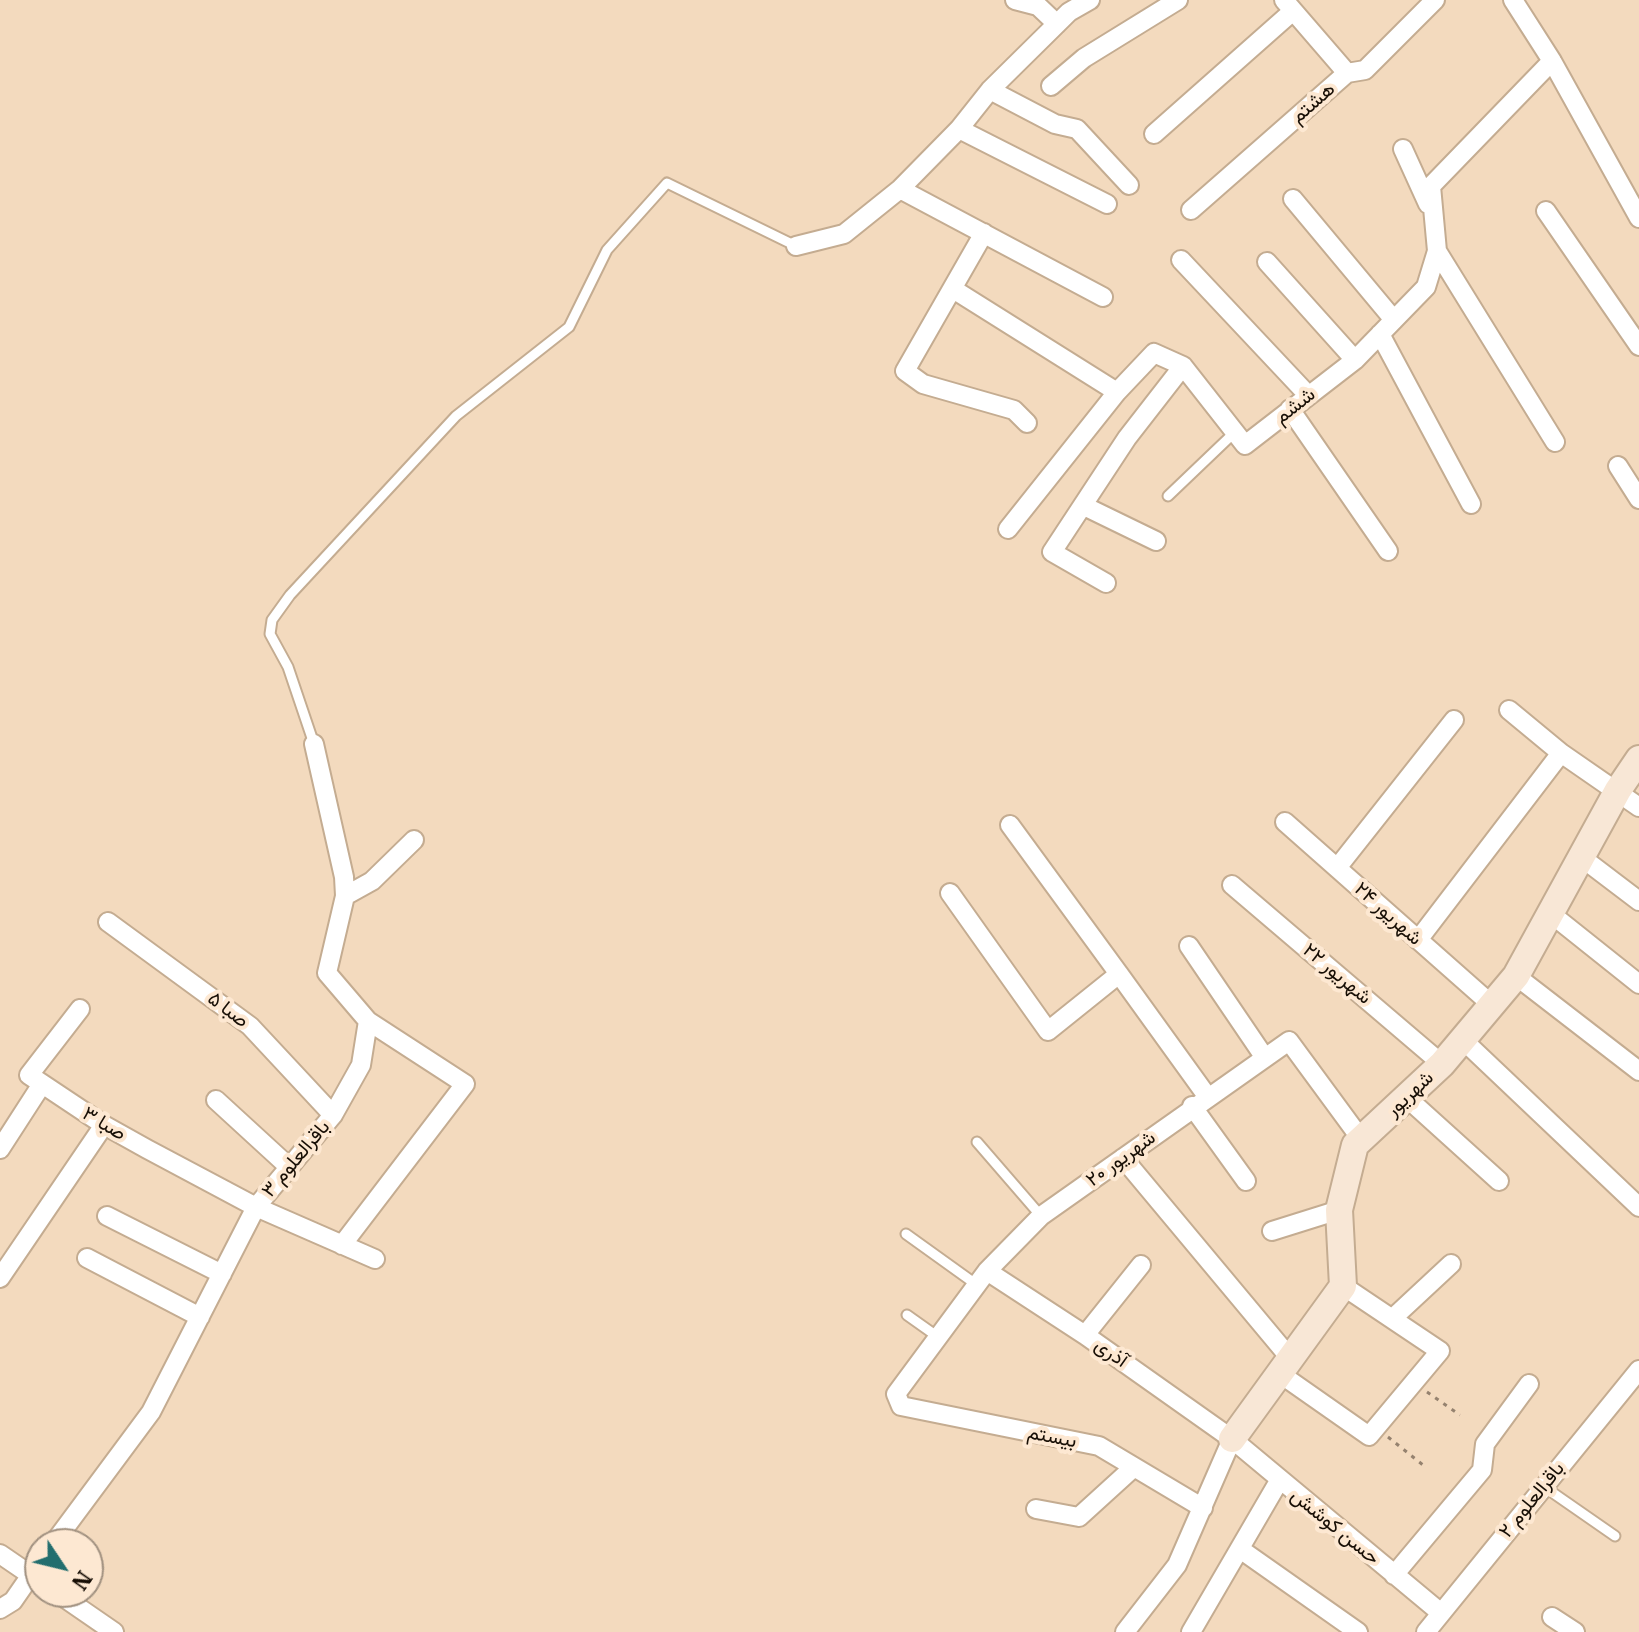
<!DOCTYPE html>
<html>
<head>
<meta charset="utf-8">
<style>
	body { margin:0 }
	#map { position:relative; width:1639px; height:1632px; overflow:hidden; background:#f3dabe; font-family:"IBM Plex Serif",serif }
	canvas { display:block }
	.north { position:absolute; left:24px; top:1528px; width:80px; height:80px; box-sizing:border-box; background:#fde8d2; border:2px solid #a19180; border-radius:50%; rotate:125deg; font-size:22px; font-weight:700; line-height:32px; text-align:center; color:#170e05 }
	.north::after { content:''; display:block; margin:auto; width:28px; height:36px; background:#236e6e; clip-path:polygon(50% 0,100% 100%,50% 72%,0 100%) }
</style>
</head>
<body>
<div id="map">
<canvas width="1639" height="1632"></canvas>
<div class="north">N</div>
</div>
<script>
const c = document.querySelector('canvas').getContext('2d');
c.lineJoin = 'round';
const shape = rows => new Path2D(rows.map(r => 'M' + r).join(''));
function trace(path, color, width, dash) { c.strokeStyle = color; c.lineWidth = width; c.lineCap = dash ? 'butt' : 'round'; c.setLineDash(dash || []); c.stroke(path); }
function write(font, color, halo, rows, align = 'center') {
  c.font = font + ' "IBM Plex Serif",Vazirmatn,serif'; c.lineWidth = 8; c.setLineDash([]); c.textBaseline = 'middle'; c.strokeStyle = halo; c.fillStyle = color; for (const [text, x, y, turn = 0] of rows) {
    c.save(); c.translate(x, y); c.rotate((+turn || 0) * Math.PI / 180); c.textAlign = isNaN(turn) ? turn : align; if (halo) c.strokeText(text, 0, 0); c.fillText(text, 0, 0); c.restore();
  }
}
const lane = shape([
	[1168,496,1235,432],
	[314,744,288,667,270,634,272,620,290,595,456,416,569,327,607,250,667,183,796,246],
	[977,1142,1041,1216],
	[906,1234,977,1285],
	[907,1315,938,1337],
	[1543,1486,1615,1536]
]);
const street = shape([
	[1015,0,1038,6,1057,24],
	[1284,0,1347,73],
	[1513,0,1552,61,1639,218],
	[1051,86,1084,58,1178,0],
	[990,90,1055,124,1077,129,1129,185],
	[959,129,1107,204],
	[1154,134,1293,11],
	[1403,149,1428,204],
	[900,189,1103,297],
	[1293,199,1394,320],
	[1191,210,1347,73,1365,70,1435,0],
	[1546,211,1639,346],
	[984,233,905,371,923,384,1014,410,1027,423],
	[796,246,844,234,900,189,959,129,990,90,1069,12,1090,0],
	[1437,251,1555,442],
	[1181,260,1308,395],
	[1267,262,1355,360],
	[953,289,1117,392,1154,353,1183,366],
	[1380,334,1471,504],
	[1290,409,1388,551],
	[1618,466,1639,499],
	[1084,506,1156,541],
	[1008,529,1117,392],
	[1106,583,1052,552,1127,438,1183,366,1245,445,1355,360,1426,287,1437,251,1431,186,1552,61],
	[1509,710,1561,753,1639,807],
	[1285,822,1492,1005],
	[1010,825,1119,974],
	[1581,857,1639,901],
	[1337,868,1454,720],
	[1232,885,1442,1064],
	[950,893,1048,1031,1119,974,1207,1096],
	[345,896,372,881,414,840],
	[1550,913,1639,984],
	[108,922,250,1026,333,1115],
	[1418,940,1561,753],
	[1189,946,1263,1055],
	[1516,976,1639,1071],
	[80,1009,29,1075,104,1125,147,1149,256,1207,375,1259],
	[1463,1040,1639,1207],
	[1406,1097,1499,1181],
	[216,1100,288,1166],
	[1192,1106,1246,1181],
	[0,1149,42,1084],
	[1123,1158,1290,1358],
	[107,1216,222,1274],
	[1272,1231,1339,1210],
	[342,1245,465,1084,368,1021],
	[87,1258,200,1317],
	[987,1271,1085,1335,1232,1439,1441,1613],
	[0,1278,104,1125],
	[1394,1317,1451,1264],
	[1085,1335,1141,1265],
	[1279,1373,1369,1436,1440,1351,1343,1286],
	[1203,1508,1099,1446,901,1406,896,1394,987,1271,1041,1216,1289,1041,1361,1139],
	[1036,1509,1079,1517,1134,1467],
	[53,1544,151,1412,256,1207,333,1115,361,1065,368,1021,327,973,345,896,344,877,314,744],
	[1240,1549,1358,1632],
	[0,1554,38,1580],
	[1394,1575,1482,1470,1485,1444,1529,1384],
	[56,1592,114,1632],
	[0,1609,13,1601,40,1562],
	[1552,1617,1575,1632],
	[1125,1632,1177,1565,1232,1439],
	[1191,1632,1279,1481],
	[1426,1632,1639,1370]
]);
const secondary = shape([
	[1232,1439,1343,1286,1339,1210,1355,1145,1442,1064,1516,976,1618,790,1639,759]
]);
trace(lane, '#c4ac91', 13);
trace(street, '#c4ac91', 22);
trace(secondary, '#c4ac91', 30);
trace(shape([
	[1427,1392,1460,1415],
	[1388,1437,1423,1465]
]), '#95826f', 3, [4, 6]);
trace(lane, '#fff', 9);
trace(street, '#fff', 18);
trace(secondary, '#f8e7d6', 26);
write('20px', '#170e05', '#fde8d2', [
	["هشتم",1313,103,-41],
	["ششم",1295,406,-38],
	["شهریور ۲۴",1388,914,42],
	["شهریور ۲۲",1337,974,40],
	["صبا ۵",228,1010,37],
	["شهریور",1410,1094,-43],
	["صبا ۳",104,1124,31],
	["باقرالعلوم ۳",296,1159,-50],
	["شهریور ۲۰",1121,1159,-36],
	["آذری",1111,1353,35],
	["بیستم",1052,1437,11],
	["باقرالعلوم ۲",1532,1500,-51],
	["حسن کوشش",1335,1527,39]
]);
</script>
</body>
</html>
